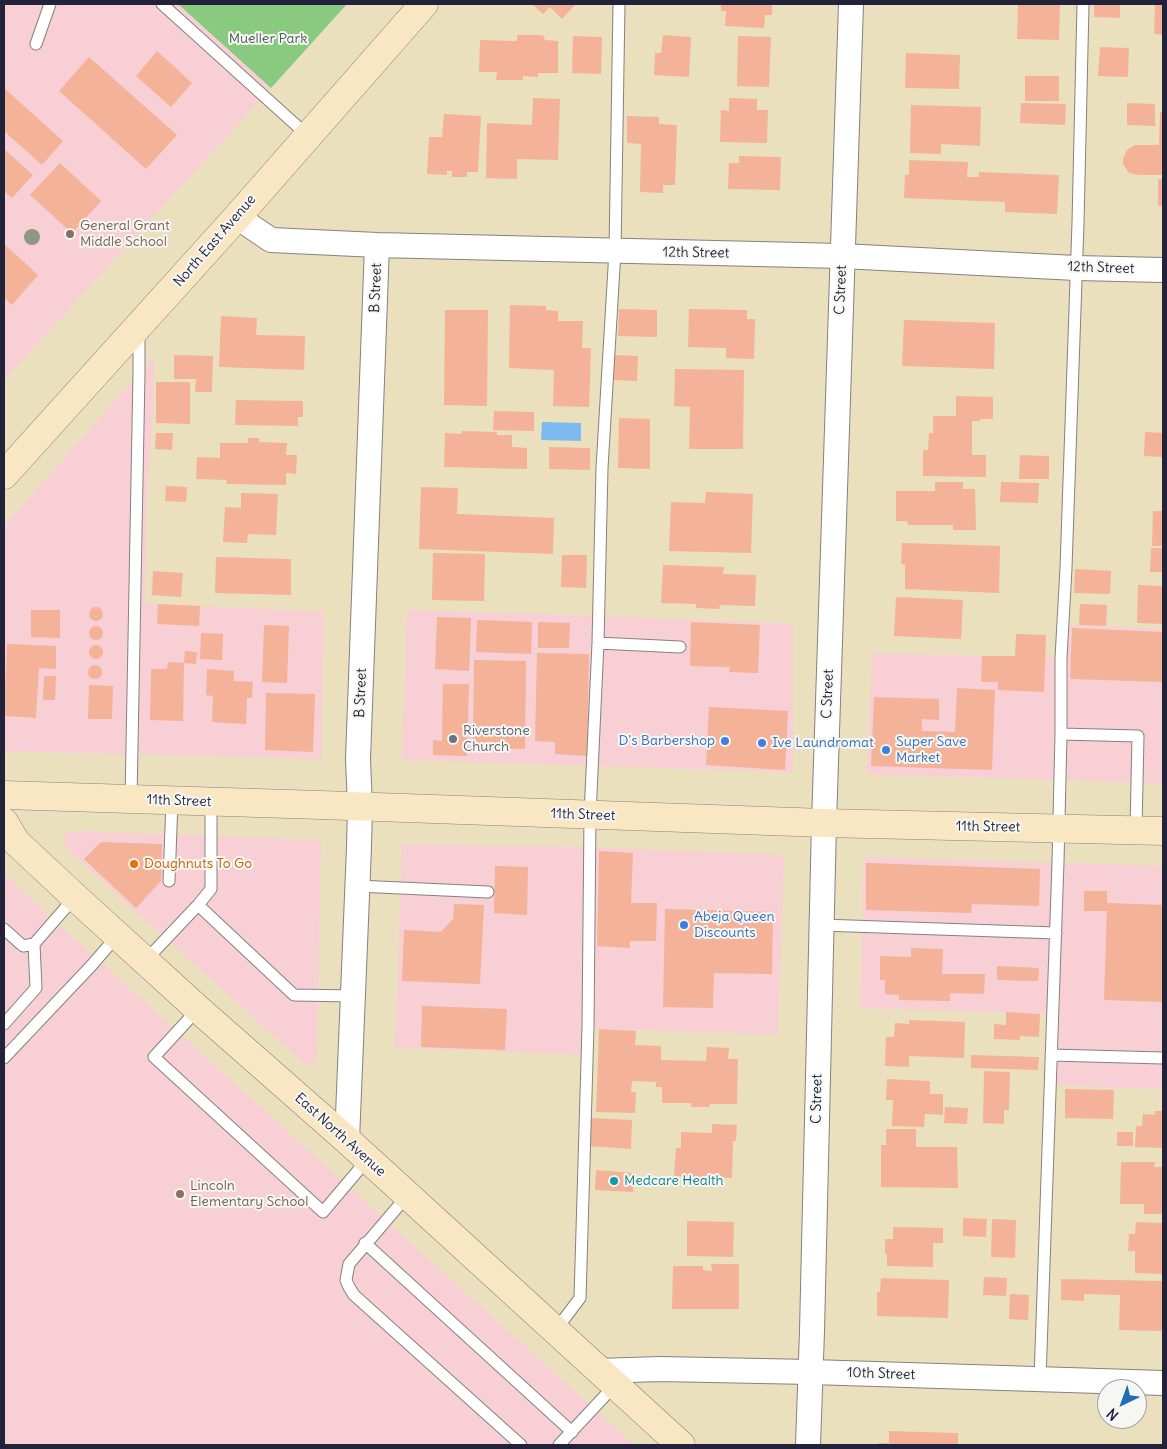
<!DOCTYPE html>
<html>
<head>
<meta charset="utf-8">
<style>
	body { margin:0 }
	#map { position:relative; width:1167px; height:1449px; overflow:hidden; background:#eae0be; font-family:Delius,sans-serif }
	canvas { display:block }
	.frame { position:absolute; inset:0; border:5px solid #22223b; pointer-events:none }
	.north { position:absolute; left:1097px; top:1379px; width:50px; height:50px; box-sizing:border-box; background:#f6f6f2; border:1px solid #a1a1a9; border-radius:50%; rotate:222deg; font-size:14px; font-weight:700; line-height:20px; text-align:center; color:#22223b }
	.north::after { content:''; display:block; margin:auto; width:18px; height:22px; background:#1f6fb2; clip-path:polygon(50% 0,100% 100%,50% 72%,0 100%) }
</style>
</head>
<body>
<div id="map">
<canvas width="1167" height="1449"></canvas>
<div class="frame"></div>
<div class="north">N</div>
</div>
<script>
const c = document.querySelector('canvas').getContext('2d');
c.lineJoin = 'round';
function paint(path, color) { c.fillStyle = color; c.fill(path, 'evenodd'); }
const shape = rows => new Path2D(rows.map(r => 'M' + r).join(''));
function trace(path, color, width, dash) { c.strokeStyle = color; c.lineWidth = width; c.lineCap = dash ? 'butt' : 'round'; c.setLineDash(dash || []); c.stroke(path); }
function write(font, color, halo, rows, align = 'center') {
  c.font = font + ' Delius,sans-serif'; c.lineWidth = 4; c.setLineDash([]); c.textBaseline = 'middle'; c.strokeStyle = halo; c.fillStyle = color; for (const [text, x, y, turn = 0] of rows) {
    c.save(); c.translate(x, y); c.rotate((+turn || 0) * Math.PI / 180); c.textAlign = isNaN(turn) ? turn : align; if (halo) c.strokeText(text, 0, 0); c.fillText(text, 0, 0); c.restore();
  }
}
paint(shape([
	[4,4,177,4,271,88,4,380],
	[154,357,152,429,147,486,145,603,324,612,322,759,4,751,4,526],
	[407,610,599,616,793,624,793,772,402,760],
	[1063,625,1163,629,1163,783,867,774,872,653,1061,658],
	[74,831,321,840,317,1054,314,1063,306,1065,68,850,63,840,64,836,66,833],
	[402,844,590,847,784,855,778,1035,588,1028,587,1055,395,1048],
	[864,857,1163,866,1163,1089,1051,1085,1053,1014,860,1008],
	[4,874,86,949,634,1445,4,1445]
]), '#f7cfd5');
paint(shape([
	[178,4,347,4,271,88]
]), '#89c980');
paint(shape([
	[542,422,581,423,581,441,541,440]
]), '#7dbaf0');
paint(shape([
	[532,4,576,4,562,19,550,7,543,14],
	[721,4,772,4,772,15,765,15,764,28,725,26,726,11,721,11],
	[1018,4,1060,4,1059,40,1017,39],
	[1094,4,1120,4,1120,18,1094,17],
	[1155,4,1163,4,1163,35,1154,34],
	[517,35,543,35,545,40,558,41,558,73,538,73,538,77,523,76,523,80,496,80,497,72,479,72,480,40,517,41],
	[663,35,691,37,689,77,654,75,655,53,661,53],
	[573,36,602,37,601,74,572,73],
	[738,36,771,37,769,87,737,86],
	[1100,47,1129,48,1128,77,1098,76],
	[157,51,192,83,171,107,136,76],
	[906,53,960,55,959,89,905,88],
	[89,57,177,135,146,169,59,91],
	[1025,76,1059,76,1059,101,1025,101],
	[4,88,63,141,42,165,4,131],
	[533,98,560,99,558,160,517,159,517,179,486,178,487,123,532,125],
	[729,98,757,99,757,110,768,110,767,143,720,142,721,110,729,111],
	[1021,103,1066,104,1065,125,1020,123],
	[1127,103,1155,104,1155,126,1127,125],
	[911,105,981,107,980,146,941,144,941,154,910,153],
	[1160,112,1163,112,1163,175,1139,175,1129,173,1123,164,1123,159,1127,150,1135,145,1159,145],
	[444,114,481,116,478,172,467,172,467,177,452,177,452,171,447,171,447,175,427,174,429,137,442,137],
	[627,116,659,117,659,124,677,125,675,185,663,185,663,193,640,192,641,144,627,143],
	[4,149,33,175,12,198,4,191],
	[739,156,781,157,780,190,728,189,729,163,739,163],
	[909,160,968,162,967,177,979,177,979,172,1059,175,1057,214,1005,212,1005,202,904,198,905,175,909,175],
	[60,163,101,201,72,233,30,195],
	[1158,179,1163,179,1163,206,1158,206],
	[4,244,38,275,12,305,4,298],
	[510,305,546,306,546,310,558,311,558,321,583,321,582,348,591,348,589,407,553,406,554,370,509,368],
	[619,309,657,310,657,337,618,336],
	[689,309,747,310,747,319,755,319,754,359,726,358,726,348,688,347],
	[445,310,488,310,487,406,444,405],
	[221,316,257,318,256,335,305,336,304,370,219,367],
	[904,320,995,323,994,369,902,366],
	[174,355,213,356,212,392,195,392,196,379,174,379],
	[614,355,638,356,637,381,614,380],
	[675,369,744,370,743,449,689,449,690,407,674,406],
	[156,382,190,382,190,424,156,423],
	[956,396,993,397,993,419,980,419,980,421,972,421,972,455,986,455,986,477,923,476,923,450,928,450,929,433,933,433,933,416,956,416],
	[236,400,303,401,303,417,298,417,298,426,235,425],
	[494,411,534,412,534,431,493,430],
	[619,418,650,419,650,469,618,468],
	[462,431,497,432,497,435,512,435,512,447,527,448,527,469,444,467,445,433,462,434],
	[1145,432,1163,433,1163,457,1144,456],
	[156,433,173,433,172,450,155,449],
	[248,438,259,438,259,442,287,443,286,455,297,455,296,474,286,473,286,485,226,484,227,480,196,479,197,457,220,458,220,443,248,443],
	[549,447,590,448,590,470,549,469],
	[1020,455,1049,456,1049,479,1019,479],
	[935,482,963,482,963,489,975,489,976,530,953,530,953,525,908,525,907,521,896,521,896,491,935,491],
	[1001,482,1039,483,1038,503,1000,502],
	[166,486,187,487,186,502,165,501],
	[421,487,458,488,457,514,554,518,553,554,419,549],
	[706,492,753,494,751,553,669,551,671,502,705,503],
	[241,493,278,494,276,535,248,534,247,543,223,542,225,507,241,508],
	[1153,511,1163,511,1163,546,1152,546],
	[902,543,1000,546,999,593,905,589,905,565,901,564],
	[1151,548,1163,548,1163,572,1150,572],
	[433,553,485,554,484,601,432,600],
	[562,555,587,555,586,588,561,587],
	[216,557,291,559,291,595,215,593],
	[663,565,724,567,723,574,756,575,755,606,720,605,719,609,696,608,696,604,661,603],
	[1075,569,1111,571,1110,594,1074,593],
	[153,571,183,573,181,597,152,595],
	[1138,585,1163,586,1163,624,1137,623],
	[896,597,963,600,961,639,894,636],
	[158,604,200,606,199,626,157,624],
	[1080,604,1107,605,1106,626,1079,625],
	'89 614a7 7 0 1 1 14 0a7 7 0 1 1-14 0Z',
	[31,610,60,610,60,638,31,637],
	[437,617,471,618,469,671,435,669],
	[477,620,532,622,531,654,476,652],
	[538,622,570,623,569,648,538,648],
	[691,622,760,625,758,673,729,672,730,667,690,666],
	[264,625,289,626,287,683,262,682],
	'89 633a7 7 0 1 1 14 0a7 7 0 1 1-14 0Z',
	[1072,628,1163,632,1163,682,1070,679],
	[201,633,223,634,222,660,200,659],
	[1016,634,1046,635,1044,692,998,690,998,682,981,682,982,656,1015,656],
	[7,644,56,646,56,669,39,668,36,718,4,716],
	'89 652a7 7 0 1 1 14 0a7 7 0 1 1-14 0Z',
	[185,651,197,652,196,664,184,663],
	[537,653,589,654,587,756,555,754,555,742,535,741],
	[474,660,526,661,525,749,473,748],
	[168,662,184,663,183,721,150,720,151,669,167,669],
	'88 672a7 7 0 1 1 14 0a7 7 0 1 1-14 0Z',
	[207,669,234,671,234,681,253,682,252,698,247,698,246,724,212,722,213,696,206,695],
	[44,676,56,676,55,700,43,700],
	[443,684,469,684,467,756,433,755,433,740,442,741],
	[89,685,113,686,112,719,88,719],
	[957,688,995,690,992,770,871,766,874,697,939,699,939,720,922,719,922,731,955,732],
	[266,693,315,694,313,752,265,750],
	[709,707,788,711,785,770,706,765],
	[101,842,162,844,161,881,136,908,84,859],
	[599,851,633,853,631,903,657,903,656,941,630,941,630,948,597,946],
	[866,863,1040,869,1039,906,972,904,971,913,866,910],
	[495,866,528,867,527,915,494,913],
	[1084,891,1107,891,1107,903,1163,905,1163,1002,1104,1000,1107,911,1084,911],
	[454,904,484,905,480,984,402,981,404,930,441,932,453,919],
	[665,909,773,912,772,974,714,973,713,1008,663,1007],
	[911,948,943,949,942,974,985,974,984,994,950,993,950,1001,899,1000,899,995,885,994,885,980,880,980,880,956,911,957],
	[997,966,1039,968,1038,981,997,980],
	[422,1006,507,1009,505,1050,421,1047],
	[1006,1012,1040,1014,1039,1037,1020,1036,1020,1040,994,1039,994,1024,1006,1025],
	[909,1020,965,1022,964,1058,909,1056,909,1067,885,1066,886,1037,894,1037,895,1023,909,1024],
	[599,1029,636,1031,635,1045,661,1046,661,1060,706,1061,707,1047,729,1048,728,1059,738,1059,737,1104,710,1104,709,1107,691,1107,691,1103,662,1103,662,1087,656,1087,656,1082,632,1081,631,1092,636,1092,635,1113,596,1112],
	[971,1055,1039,1057,1038,1070,971,1068],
	[984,1071,1010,1072,1009,1110,1004,1110,1004,1124,983,1123],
	[887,1079,930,1081,930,1094,943,1094,943,1115,925,1114,924,1127,892,1126,893,1100,886,1100],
	[1065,1089,1114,1090,1113,1119,1065,1118],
	[945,1107,968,1108,967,1124,944,1123],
	[1155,1111,1163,1111,1163,1148,1135,1147,1136,1126,1142,1126,1143,1114,1155,1115],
	[591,1118,632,1120,631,1149,589,1146],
	[712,1124,737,1125,736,1141,733,1141,732,1178,674,1176,676,1148,681,1148,681,1132,712,1133],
	[886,1129,916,1129,916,1147,957,1147,958,1188,881,1187,881,1145,886,1145],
	[1117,1132,1133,1132,1133,1146,1117,1146],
	[1121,1162,1155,1162,1154,1167,1163,1167,1163,1214,1144,1214,1144,1204,1120,1204],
	[596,1170,634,1173,633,1192,595,1190],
	[963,1218,987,1219,986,1237,963,1236],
	[992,1219,1016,1220,1015,1258,991,1257],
	[687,1221,734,1222,733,1257,687,1256],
	[1136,1222,1163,1223,1163,1274,1135,1273,1135,1251,1128,1251,1129,1234,1135,1234],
	[893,1227,943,1228,943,1243,933,1243,933,1267,887,1266,887,1254,885,1254,885,1239,893,1239],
	[711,1264,739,1264,739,1309,672,1309,673,1266,703,1266,703,1270,712,1271],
	[984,1277,1007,1278,1006,1296,983,1295],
	[881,1278,949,1280,948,1318,877,1316,877,1292,880,1292],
	[1061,1279,1163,1281,1163,1331,1119,1330,1120,1295,1084,1294,1084,1301,1061,1300],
	[1010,1294,1029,1295,1028,1320,1009,1319],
	[889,1431,958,1433,958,1445,878,1445,878,1443,889,1443]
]), '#f4b298');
const lane = shape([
	[162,4,307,135],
	[36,44,50,4],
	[598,643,680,647],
	[1061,734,1138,736,1136,830],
	[131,799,139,373,139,331],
	[169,881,172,801],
	[357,886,488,892],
	[198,905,211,889,211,802],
	[821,925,1056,933],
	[4,929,23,946,34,944,75,897],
	[145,961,198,905,294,995,354,996],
	[198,1009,154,1057,323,1212,367,1160],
	[4,1024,36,988,34,944],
	[1051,1055,1163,1058],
	[4,1058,91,966,117,936],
	[407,1196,349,1264,346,1280,349,1287,354,1295,521,1445],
	[365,1243,572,1432],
	[555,1331,580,1298,588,1027,590,815,598,643,602,468,615,251,619,4],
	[1040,1379,1058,862,1061,734,1061,658,1066,568,1078,223,1083,4],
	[559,1445,615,1385]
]);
const street = shape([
	[237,217,271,240,377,245,842,256,1076,268,1163,270],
	[347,1140,359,847,360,807,358,759,377,245],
	[598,1371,660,1369,811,1372,1163,1383],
	[808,1445,812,1331,824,823,851,4]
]);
const secondary = shape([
	[4,475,237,217,424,4],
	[4,795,321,805,824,823,1163,831],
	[4,822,16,842,75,897,198,1009,347,1140,681,1445]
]);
trace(lane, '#86817c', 13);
trace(street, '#86817c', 26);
trace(secondary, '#86817c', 29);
trace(lane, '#fff', 11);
trace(street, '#fff', 24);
trace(secondary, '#f9e7c3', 28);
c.fillStyle = '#909783';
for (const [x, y] of [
	[32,237]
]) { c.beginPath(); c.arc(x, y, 8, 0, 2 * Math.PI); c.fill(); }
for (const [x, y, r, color] of [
	[70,234,5,"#8d6e63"],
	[453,739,5,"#6b7280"],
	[725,741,5,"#3f7fe0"],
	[762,743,5,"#3f7fe0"],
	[886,750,5,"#3f7fe0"],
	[134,864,5,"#e8710a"],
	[684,925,5,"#3f7fe0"],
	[614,1181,5,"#0f9aa8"],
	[180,1194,5,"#8d6e63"]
]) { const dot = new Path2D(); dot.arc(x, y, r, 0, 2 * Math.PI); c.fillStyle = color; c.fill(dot); trace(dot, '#f6f6f2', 2); }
write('14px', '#465c53', '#f6f6f2', [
	["Mueller Park",268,39]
]);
write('14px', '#785e54', '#f6f6f2', [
	["General Grant",80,226],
	["Middle School",80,242],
	["Lincoln",190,1186],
	["Elementary School",190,1202]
], 'left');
write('14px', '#22223b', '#f6f6f2', [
	["North East Avenue",215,241,-49],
	["12th Street",696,253,1],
	["12th Street",1101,268,2],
	["B Street",376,288,-88],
	["C Street",841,290,-88],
	["B Street",361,693,-88],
	["C Street",828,694,-88],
	["11th Street",179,801,2],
	["11th Street",583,815,2],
	["11th Street",988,827,1],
	["C Street",817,1099,-89],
	["East North Avenue",340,1135,42],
	["10th Street",881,1374,2]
]);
write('14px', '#5b616d', '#f6f6f2', [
	["Riverstone",463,731],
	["Church",463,747]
], 'left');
write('14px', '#366cbe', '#f6f6f2', [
	["D's Barbershop",715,741,"right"],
	["Super Save",896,742],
	["Market",896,758],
	["Ive Laundromat",772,743],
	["Abeja Queen",694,917],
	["Discounts",694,933]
], 'left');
write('14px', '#c56008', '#f6f6f2', [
	["Doughnuts To Go",144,864]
], 'left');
write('14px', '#0d838f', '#f6f6f2', [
	["Medcare Health",624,1181]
], 'left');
</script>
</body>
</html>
